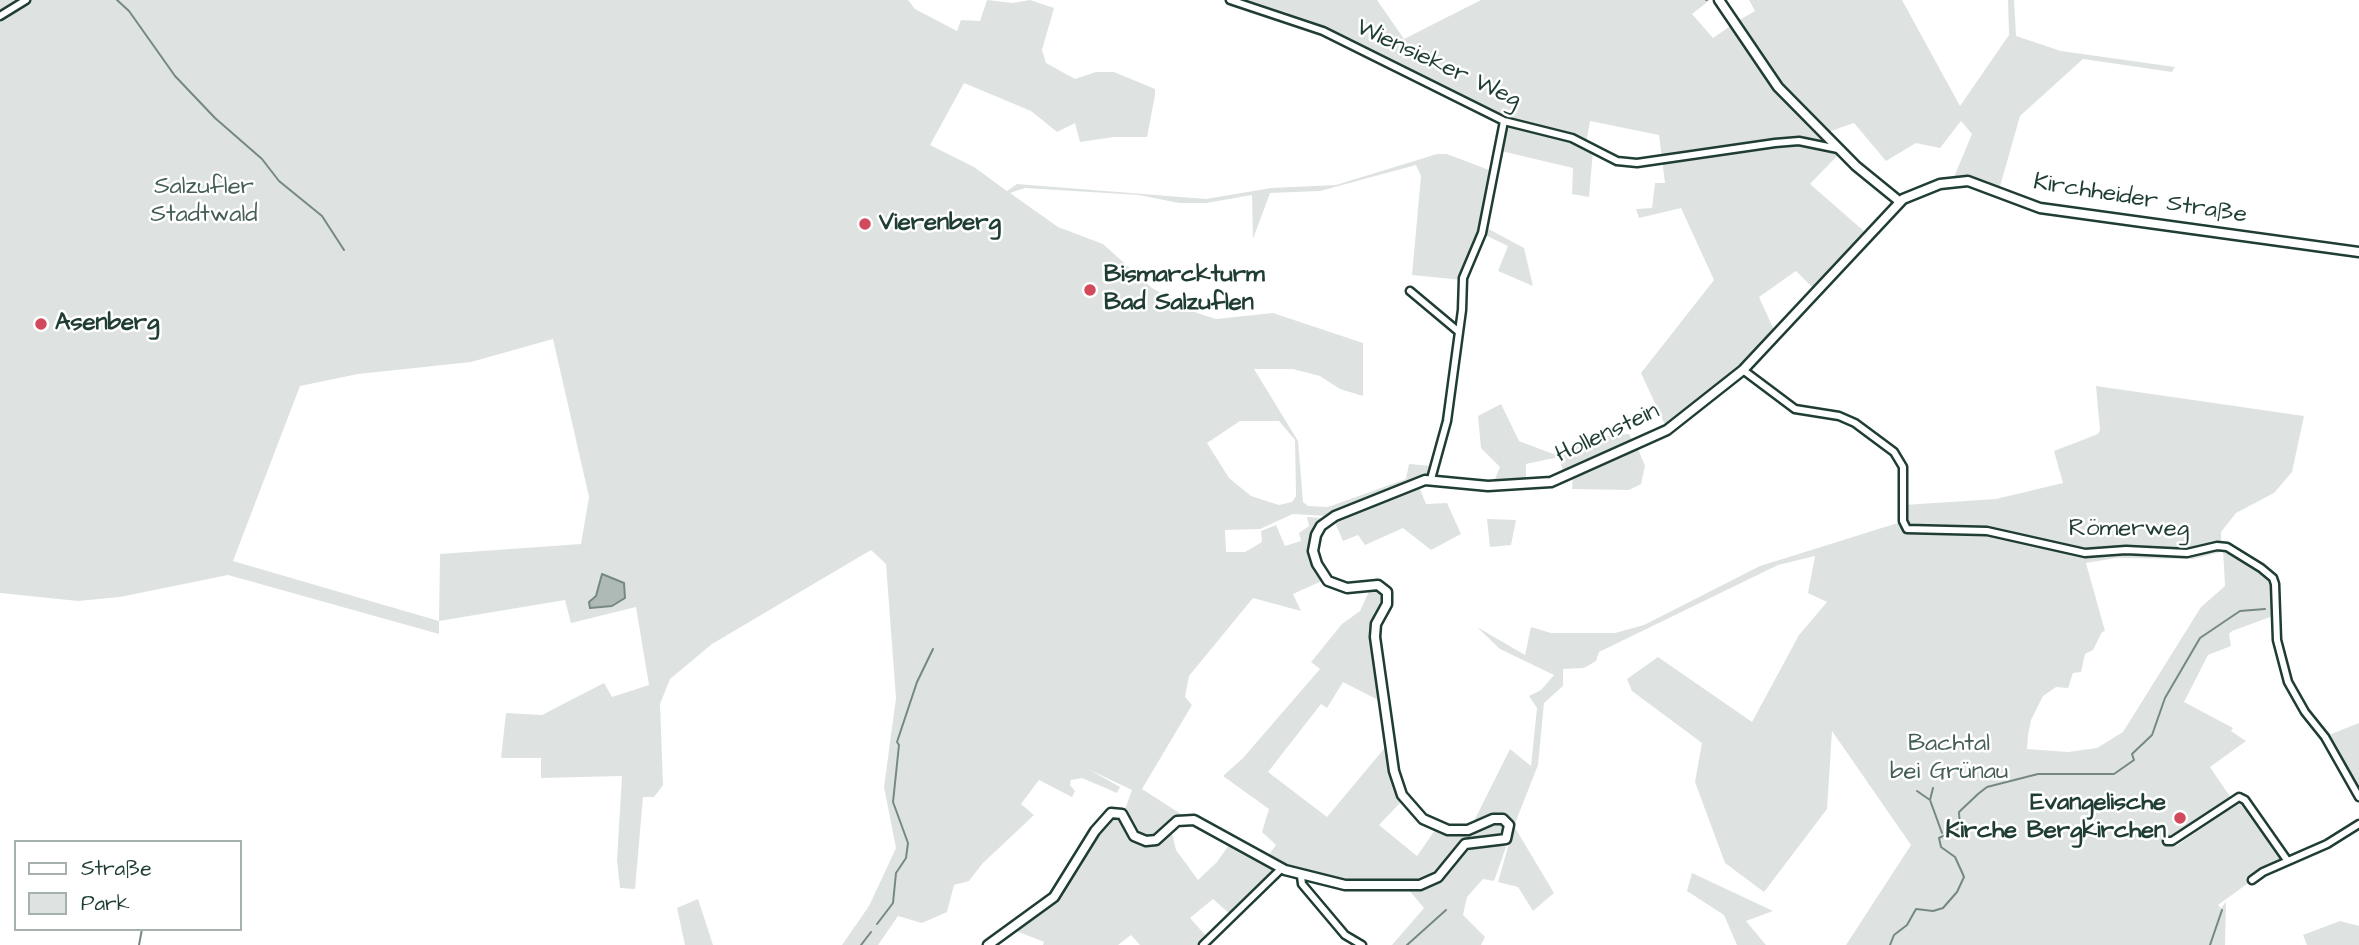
<!DOCTYPE html>
<html>
<head>
<meta charset="utf-8">
<style>
	body { margin:0 }
	#map { position:relative; width:2359px; height:945px; overflow:hidden; background:#fff; font-family:"Architects Daughter",sans-serif }
	canvas { display:block }
	.legend { position:absolute; left:14px; top:840px; width:228px; height:91px; box-sizing:border-box; background:#fff; border:2px solid #a5b1ae; margin:0; padding:9px 12px; list-style:none; font-size:21px; color:#1f3d34 }
	.legend li { display:flex; align-items:center; gap:14px; height:35px }
	.legend b { width:35px; border:2px solid #a5b1ae }
</style>
</head>
<body>
<div id="map">
<canvas width="2359" height="945"></canvas>
<ul class="legend">
<li><b style="height:9px;background:#fff"></b>Straße</li>
<li><b style="height:19px;background:#dee3e2"></b>Park</li>
</ul>
</div>
<script>
const c = document.querySelector('canvas').getContext('2d');
c.lineJoin = 'round';
function paint(path, color) { c.fillStyle = color; c.fill(path, 'evenodd'); }
const shape = rows => new Path2D(rows.map(r => 'M' + r).join(''));
function trace(path, color, width, dash) { c.strokeStyle = color; c.lineWidth = width; c.lineCap = dash ? 'butt' : 'round'; c.setLineDash(dash || []); c.stroke(path); }
function write(font, color, halo, rows, align = 'center') {
  c.font = font + ' "Architects Daughter",sans-serif'; c.lineWidth = 5; c.setLineDash([]); c.textBaseline = 'middle'; c.strokeStyle = halo; c.fillStyle = color; for (const [text, x, y, turn = 0] of rows) {
    c.save(); c.translate(x, y); c.rotate((+turn || 0) * Math.PI / 180); c.textAlign = isNaN(turn) ? turn : align; if (halo) c.strokeText(text, 0, 0); c.fillText(text, 0, 0); c.restore();
  }
}
paint(shape([
	[0,0,908,0,915,9,957,31,961,20,980,21,987,0,1013,3,1030,0,1054,8,1042,50,1046,63,1075,79,1096,72,1114,72,1155,89,1155,95,1147,137,1114,137,1080,142,1075,123,1057,132,1031,111,964,83,930,145,974,167,1007,191,1017,184,1206,199,1271,188,1336,185,1437,154,1447,154,1489,170,1499,122,1569,139,1593,151,1589,197,1572,194,1573,168,1501,151,1485,227,1524,248,1533,286,1498,271,1508,246,1483,234,1462,280,1412,275,1421,176,1416,165,1320,191,1270,193,1253,239,1252,195,1206,203,1179,203,1139,195,1025,188,1010,193,1058,227,1103,244,1152,288,1197,313,1216,319,1273,313,1363,343,1363,396,1340,389,1320,376,1293,369,1254,369,1298,441,1303,502,1308,506,1328,507,1406,479,1409,464,1432,466,1428,477,1327,516,1293,514,1260,529,1225,530,1226,552,1245,552,1262,542,1261,531,1276,525,1285,546,1301,541,1299,533,1309,526,1307,517,1322,518,1324,520,1312,542,1324,580,1293,594,1301,611,1253,598,1189,676,1185,697,1192,705,1142,789,1184,816,1155,839,1136,835,1124,812,1132,790,1088,769,1120,787,1117,793,1082,778,1071,780,1070,785,1075,791,1072,797,1039,780,1021,804,1034,815,982,864,969,881,954,885,947,912,922,923,898,916,878,945,842,945,869,906,896,848,884,787,896,698,886,564,871,550,712,644,670,679,660,704,663,785,654,797,643,797,635,889,620,888,617,860,622,776,541,778,541,758,501,758,506,713,542,715,604,683,612,697,649,685,636,607,571,623,565,600,439,621,439,634,228,575,120,597,78,601,0,593],
	[553,339,589,497,581,544,440,554,439,621,233,561,300,386,358,374,471,362],
	[1240,421,1279,421,1295,440,1296,496,1292,502,1279,505,1251,496,1229,478,1207,443],
	[1244,0,1377,0,1404,39,1481,0,1710,0,1692,14,1713,38,1732,25,1776,87,1838,155,1810,184,1865,232,1813,288,1796,271,1759,297,1774,330,1742,368,1666,427,1641,373,1714,280,1681,208,1639,218,1636,209,1652,208,1655,183,1665,183,1659,135,1590,121,1586,144,1550,129,1504,120,1323,30,1283,14,1242,3],
	[1749,0,1902,0,1960,106,2009,35,2008,0,2014,0,2016,36,2061,51,2175,67,2172,72,2083,59,2020,116,1999,190,1968,178,1954,177,1972,134,1961,121,1940,148,1916,143,1886,161,1854,123,1825,133,1780,85,1736,22,1755,11],
	[2096,386,2304,416,2292,472,2274,493,2236,513,2221,532,2221,552,2193,559,2116,558,2086,563,2105,631,2102,632,2093,650,2085,654,2081,672,2073,673,2068,688,2056,687,2043,696,2031,720,2028,735,2027,749,2068,752,2097,748,2123,732,2201,607,2225,586,2223,548,2274,580,2273,616,2232,631,2229,634,2231,646,2208,655,2184,702,2233,728,2231,731,2246,741,2210,767,2231,798,2171,842,2176,846,2241,801,2285,860,2269,868,2218,905,2221,908,2226,902,2225,945,1846,945,1911,845,1832,731,1827,809,1764,892,1725,863,1695,782,1702,743,1632,691,1627,679,1658,657,1752,722,1799,635,1827,602,1808,593,1815,556,1778,565,1599,652,1596,661,1584,668,1563,669,1563,686,1544,703,1538,765,1514,826,1554,893,1533,911,1518,887,1498,882,1514,826,1503,816,1471,827,1510,749,1531,766,1537,708,1529,696,1541,690,1554,675,1500,649,1477,627,1525,655,1531,627,1551,633,1615,633,1644,625,1760,566,1901,522,1907,530,1993,532,2022,544,2085,554,2085,551,1988,530,1908,526,1904,520,1904,505,1996,499,2063,483,2054,451,2098,434,2100,430],
	[1501,404,1519,441,1553,454,1584,445,1583,438,1629,434,1634,445,1564,475,1559,457,1526,464,1526,483,1493,484,1500,467,1481,448,1478,416],
	[1638,449,1645,466,1641,484,1629,490,1572,489,1573,476],
	[1418,484,1426,504,1447,503,1461,534,1431,550,1403,528,1365,545,1358,535,1343,541,1334,520],
	[1487,519,1516,520,1511,545,1490,547],
	[1371,587,1377,587,1386,597,1374,624,1384,703,1343,682,1327,708,1321,704,1268,772,1327,817,1388,744,1402,801,1379,825,1417,856,1435,830,1461,834,1494,821,1506,826,1504,837,1464,842,1455,848,1436,875,1419,883,1345,883,1289,869,1267,857,1276,845,1262,832,1269,809,1223,776,1243,758,1320,669,1311,662,1342,624,1360,611],
	[2359,723,2359,794,2326,736],
	[1111,815,1124,818,1132,836,1146,843,1171,829,1176,850,1198,880,1217,862,1231,842,1279,869,1231,915,1213,899,1190,918,1207,937,1199,945,1140,945,1131,935,1118,945,1043,945,1044,942,1014,930,1039,912],
	[1501,844,1506,847,1494,881,1483,879,1467,897,1463,915,1485,937,1481,945,1392,945,1424,908,1408,889,1439,878,1458,851,1472,845],
	[1692,873,1773,911,1746,921,1766,945,1737,945,1724,915,1687,891],
	[698,899,713,945,685,945,677,908],
	[2340,921,2359,926,2359,945,2307,945,2303,935]
]), '#dee3e2');
const water = shape([
	[602,574,624,583,625,598,612,606,590,608,589,602,596,596,602,574]
]);
paint(water, '#afbab7');
trace(water, '#758883', 2);
trace(shape([
	[117,0,129,11,175,76,215,118,262,159,279,181,322,216,344,250],
	[1706,0,1707,0],
	[1917,791,1930,800,1942,833],
	[1930,800,1933,788],
	[877,924,893,903,896,873,906,858,908,843,893,802,899,745,897,742,917,682,933,649],
	[139,945,142,929],
	[861,945,871,932],
	[1407,945,1446,910],
	[1890,945,1894,935,1907,925,1916,909,1933,911,1943,908,1957,892,1964,877,1961,870,1955,857,1941,847,1939,838,1960,828,1959,812,1978,794,1987,787,2038,774,2114,774,2134,760,2132,754,2152,735,2165,698,2200,638,2240,611,2265,609],
	[2210,945,2222,910]
]), '#758883', 2);
const minor = shape([
	[1230,0,1323,31,1504,121,1572,138,1617,161,1637,163,1775,143,1799,141,1838,149],
	[0,16,26,0],
	[1410,291,1459,332],
	[1743,370,1795,409,1839,416,1855,423,1894,452,1903,467,1903,521,1907,529,1987,531,2085,553,2126,550,2187,553,2217,546,2227,547,2261,568,2273,578,2275,584,2277,640,2288,682,2305,712,2325,737,2359,797],
	[1431,479,1447,421,1462,310,1463,278,1482,233,1504,121],
	[2167,841,2172,841,2239,797,2245,800,2287,860],
	[1301,876,1302,884,1345,935,1362,945],
	[2252,880,2263,872,2327,844,2359,824],
	[1203,945,1282,868]
]);
const major = shape([
	[1719,0,1778,87,1856,166,1899,201],
	[988,945,1054,897,1095,831,1111,813,1122,814,1134,836,1146,841,1156,840,1177,821,1194,820,1285,870,1345,885,1420,885,1438,877,1465,844,1506,839,1509,825,1503,819,1493,819,1468,830,1448,830,1423,819,1402,795,1394,771,1375,637,1376,624,1387,604,1387,592,1378,585,1347,588,1328,581,1317,564,1313,551,1316,535,1321,526,1335,516,1425,480,1488,486,1551,482,1667,430,1743,370,1903,199,1940,184,1968,181,2040,208,2359,252]
]);
trace(minor, '#1f3d34', 11);
trace(major, '#1f3d34', 13);
trace(minor, '#fff', 6);
trace(major, '#fff', 8);
for (const [x, y, r, color] of [
	[865,224,7,"#d1495b"],
	[1090,290,7,"#d1495b"],
	[41,324,7,"#d1495b"],
	[2180,818,7,"#d1495b"]
]) { const dot = new Path2D(); dot.arc(x, y, r, 0, 2 * Math.PI); c.fillStyle = color; c.fill(dot); trace(dot, '#fff', 2.5); }
write('24px', '#1f3d34', '#fff', [
	["Wiensieker Weg",1438,65,25],
	["Kirchheider Straße",2140,200,9],
	["Hollenstein",1608,434,-25],
	["Römerweg",2129,530]
]);
write('24px', '#455e57', '#fff', [
	["Salzufler",204,188],
	["Stadtwald",204,216],
	["Bachtal",1949,745],
	["bei Grünau",1949,773]
]);
write('bold 24px', '#1f3d34', '#fff', [
	["Vierenberg",879,224],
	["Bismarckturm",1104,276],
	["Bad Salzuflen",1104,304],
	["Asenberg",55,324],
	["Evangelische",2166,804,"right"],
	["Kirche Bergkirchen",2166,832,"right"]
], 'left');
</script>
</body>
</html>
